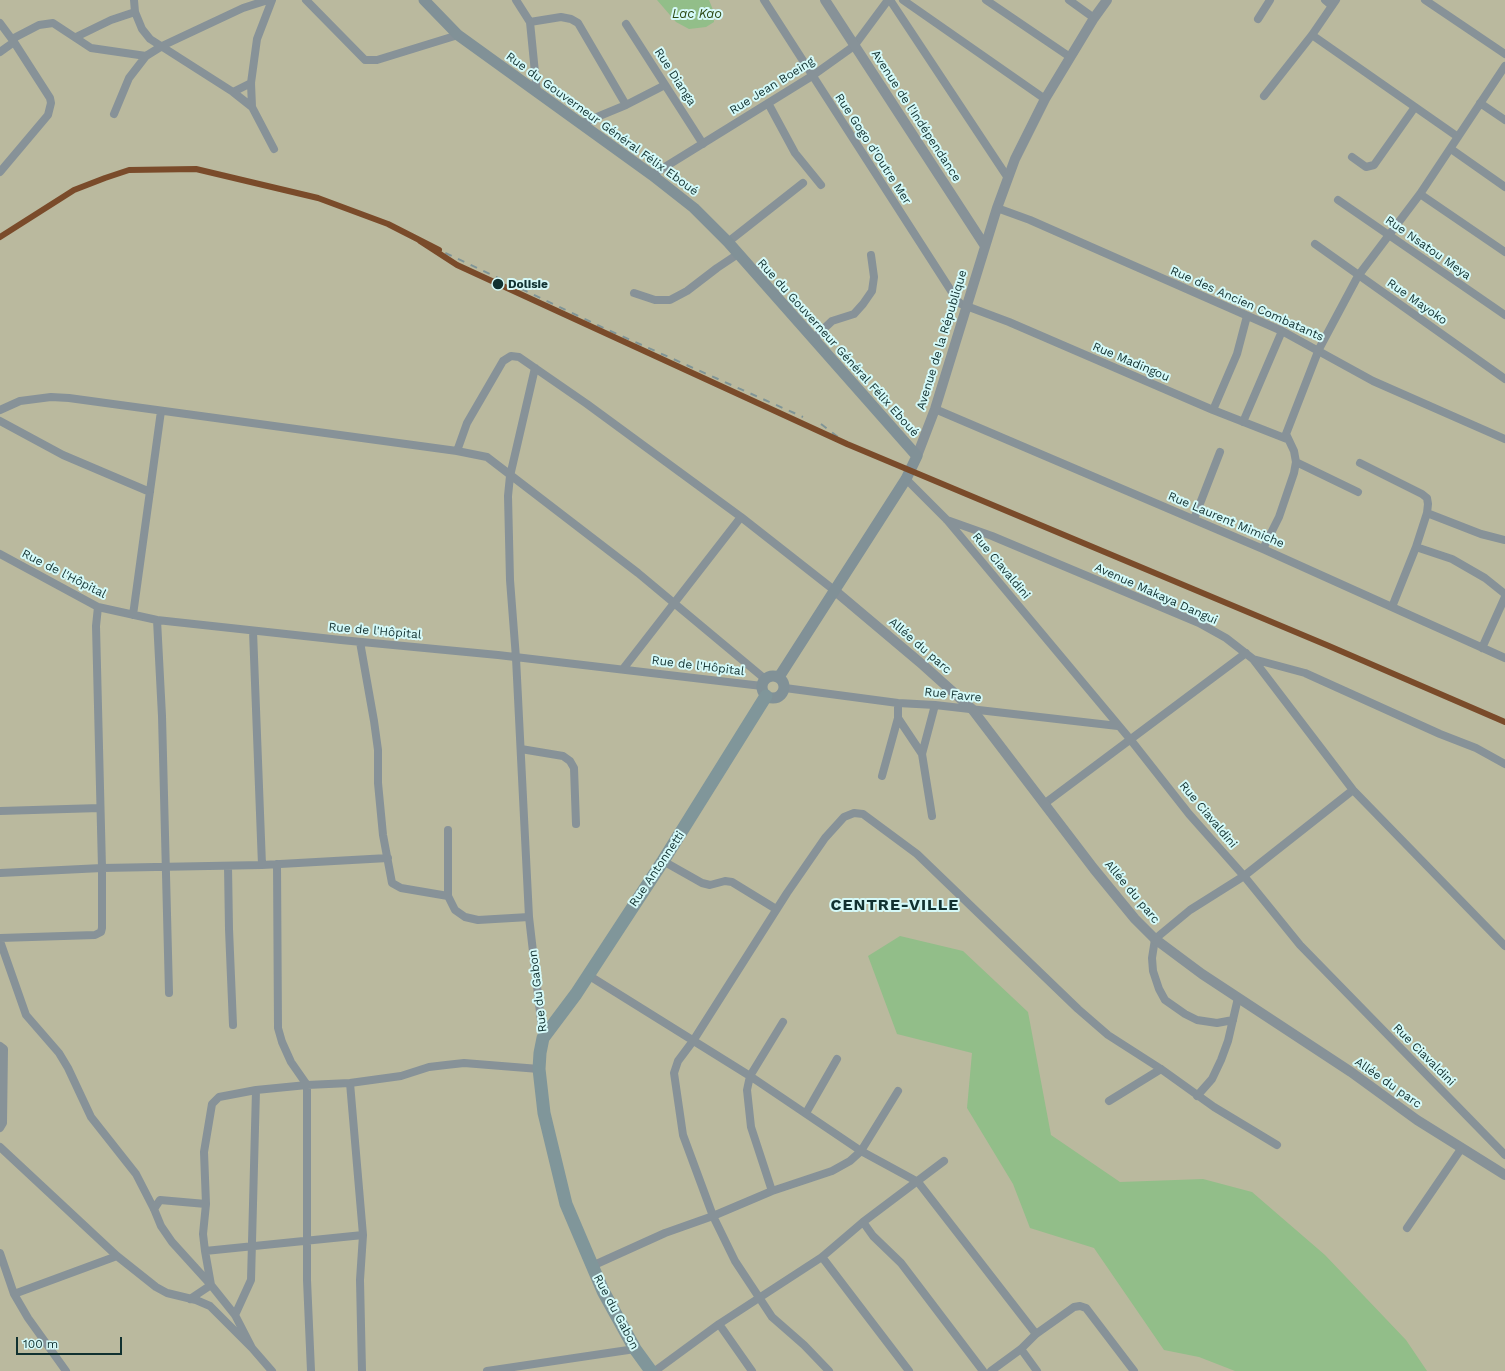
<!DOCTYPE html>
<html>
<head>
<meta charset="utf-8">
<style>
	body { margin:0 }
	#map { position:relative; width:1505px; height:1371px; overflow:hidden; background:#a6cece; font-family:"Work Sans",sans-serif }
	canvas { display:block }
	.scale { position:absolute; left:16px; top:1337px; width:106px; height:18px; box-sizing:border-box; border:2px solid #113130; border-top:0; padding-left:5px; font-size:12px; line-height:14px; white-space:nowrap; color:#113130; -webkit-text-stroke:3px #d5f9f8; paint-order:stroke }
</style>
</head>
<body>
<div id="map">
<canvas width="1505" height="1371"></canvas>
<div class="scale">100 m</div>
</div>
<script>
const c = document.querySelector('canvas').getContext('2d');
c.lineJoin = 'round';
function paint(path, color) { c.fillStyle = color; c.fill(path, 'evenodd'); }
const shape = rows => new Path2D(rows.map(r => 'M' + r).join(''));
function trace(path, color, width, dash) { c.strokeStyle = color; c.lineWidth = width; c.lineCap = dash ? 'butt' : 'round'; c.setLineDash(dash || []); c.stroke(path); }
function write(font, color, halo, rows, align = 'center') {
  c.font = font + ' "Work Sans",sans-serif'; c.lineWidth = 4; c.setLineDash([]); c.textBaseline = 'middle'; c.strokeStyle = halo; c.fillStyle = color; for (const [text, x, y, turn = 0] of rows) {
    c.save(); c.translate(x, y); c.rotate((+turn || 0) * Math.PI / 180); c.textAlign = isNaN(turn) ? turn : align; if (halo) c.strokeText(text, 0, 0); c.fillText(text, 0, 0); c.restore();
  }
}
paint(shape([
	[0,0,1505,0,1505,1371,0,1371]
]), '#bab99e');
paint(shape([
	[657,0,709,0,713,10,714,22,706,27,689,29,676,22],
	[900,936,963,951,1028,1012,1051,1135,1120,1182,1203,1179,1252,1192,1325,1255,1406,1340,1427,1371,1235,1371,1199,1357,1164,1350,1094,1248,1030,1228,1013,1184,967,1108,972,1053,897,1034,868,956]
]), '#92be89');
trace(shape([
	[134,0,135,12,142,29,150,39,233,92,252,107],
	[272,0,257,39,251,83,252,107,274,149],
	[306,0,365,60,377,60,458,35],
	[516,0,530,22,537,93],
	[764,0,957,300,961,304,1009,322,1213,410,1287,439],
	[890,0,1008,178],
	[903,0,1045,99],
	[986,0,1070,57],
	[1069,0,1094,18],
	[1325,0,1332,6],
	[1425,0,1505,54],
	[1258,19,1270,0],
	[530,22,561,17,571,19,578,23,626,105],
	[0,23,14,42,50,98,51,103,48,115,0,172],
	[626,24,703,144],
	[1312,35,1458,137],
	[76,37,111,20,135,12],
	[12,39,39,25,53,23,91,48,146,56],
	[0,52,14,42],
	[233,92,251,83],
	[1264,96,1312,35,1336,0],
	[768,103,795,153,821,185],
	[1480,103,1505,120],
	[114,114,129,78,146,56,162,46,243,8,268,0],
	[580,124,626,105,665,85],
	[1451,149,1505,187],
	[1352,157,1366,167,1374,165,1415,107],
	[652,175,812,76,854,46,888,0],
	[1420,194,1505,252],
	[1338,200,1505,315],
	[997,208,1030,220,1282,331,1373,381,1505,439],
	[728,242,803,183],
	[1315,244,1505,379],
	[634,293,655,300,670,300,687,291,717,268,738,254],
	[814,338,832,321,854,314,863,304,872,291,874,277,871,255],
	[535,368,510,476,508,496,510,580,516,658,529,917,543,1038],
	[935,409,1263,549,1505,658],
	[0,410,20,401,51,397,69,398,457,451,487,457,638,573,765,679],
	[1213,410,1237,354,1247,316],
	[0,421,63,455,150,492],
	[1243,422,1282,331],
	[457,451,467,423,503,361,511,356,519,357,587,404,741,517,834,590],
	[1296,462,1358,492],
	[1360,463,1422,494,1427,498,1428,504,1427,513],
	[906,479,947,520,1130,739,1189,814,1244,876,1300,945,1505,1155],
	[1194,519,1220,452],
	[947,520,992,536,1199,623,1226,638,1253,659,1305,673,1440,734,1476,748,1505,764],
	[1416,547,1452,559,1485,578,1505,594],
	[1263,549,1279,517,1294,473,1296,462,1294,451,1286,434,1319,349,1358,276,1420,194,1505,66],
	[0,554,98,607,157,620,341,640,498,655,762,686],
	[1392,607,1416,547,1427,513,1481,534,1505,540],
	[133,615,161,411],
	[157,620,162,716,169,993],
	[253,631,262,865],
	[360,642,374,721,378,750,378,783,383,835,392,883,401,888,448,896,455,910,465,917,478,920,529,917],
	[1482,648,1505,597],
	[1253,659,1353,790,1505,946],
	[623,669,741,517],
	[785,688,898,703,935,705,1118,726],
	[898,703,898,718,922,754],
	[521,749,563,756,570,761,574,768,576,824],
	[882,776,898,718],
	[1044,804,1246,653],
	[0,811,100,808],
	[932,816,922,754,935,705],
	[448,830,448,896],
	[663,861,702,883,710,885,725,881,732,882,776,909],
	[277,864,278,1028,282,1042,291,1062,307,1085,307,1280,311,1371],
	[228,866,229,929,233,1025],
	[0,873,102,868,262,865,388,858],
	[0,938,95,935,101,932,102,928,102,868,96,626,98,607],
	[0,941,26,1015,59,1053,68,1068,91,1117,136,1174,154,1209,161,1226,172,1242,211,1285,235,1315,252,1348],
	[588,975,750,1076,861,1151,918,1182,1036,1334],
	[1233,1020,1217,1023,1197,1020,1185,1014,1165,1000,1159,989,1153,971,1152,958,1155,939,1190,910,1244,876,1353,790],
	[0,1046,4,1049,3,1123,0,1128],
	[350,1083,363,1235,360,1280,362,1371],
	[1197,1096,1212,1079,1221,1060,1228,1041,1238,998],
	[1109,1101,1161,1069],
	[806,1113,837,1059],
	[0,1147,117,1256,156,1287,167,1293,196,1300,210,1306,252,1348,272,1371],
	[772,1191,751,1127,747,1090,750,1076,783,1022],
	[154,1209,160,1200,206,1204],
	[863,1222,873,1236,901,1263,983,1371],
	[1407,1228,1461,1149],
	[205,1251,203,1234,206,1204,204,1152,212,1104,219,1097,256,1090,307,1085,350,1083,401,1076,429,1067,446,1065,464,1063,539,1069],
	[0,1253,14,1294,28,1318,66,1371],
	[822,1257,909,1371],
	[592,1266,665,1233,713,1216,683,1135,674,1073,678,1061,693,1041,787,893,825,838,844,817,854,813,863,814,917,854,1078,1009,1108,1035,1161,1069,1214,1107,1277,1145],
	[14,1294,117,1256],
	[190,1299,211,1285,205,1251,363,1235],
	[235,1315,251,1280,256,1090],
	[719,1324,752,1371],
	[1021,1349,1037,1371],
	[487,1371,635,1349],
	[655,1371,719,1324,822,1257,863,1222,944,1161],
	[829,1371,804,1345,772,1317,735,1261,713,1216,772,1191,832,1171,850,1161,861,1151,898,1091],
	[991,1371,1021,1349,1036,1334,1074,1307,1080,1306,1086,1308,1134,1371]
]), '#879298', 8);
trace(shape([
	[825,0,985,246],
	[917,456,935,409,997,208,1015,159,1045,99,1094,18,1107,0],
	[834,590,923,665,972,709,1094,869,1135,919,1155,939,1202,974,1351,1072,1417,1120,1505,1175]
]), '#879298', 10);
trace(shape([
	[424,0,458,35,652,175,694,208,728,242,917,456,906,479,779,677],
	'762 687a11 11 0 1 1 22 0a11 11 0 1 1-22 0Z'
]), '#819197', 11);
trace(shape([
	[651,1371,635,1349,603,1291,566,1204,544,1113,539,1069,540,1053,543,1038,576,994,663,861,766,696]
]), '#80969a', 13);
trace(shape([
	[420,241,606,329,803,417],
	[821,424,847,444]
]), '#809597', 2, [7, 7]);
trace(shape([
	[0,237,74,190,105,178,129,170,196,169,318,198,388,224,439,250],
	[420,241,457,265,847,444,1329,646,1505,722]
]), '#7a4b2a', 6);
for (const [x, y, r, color] of [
	[498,284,6,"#113130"]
]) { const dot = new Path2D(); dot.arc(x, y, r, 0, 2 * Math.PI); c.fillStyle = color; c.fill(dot); trace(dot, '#d5f9f8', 1.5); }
write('12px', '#113130', '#d5f9f8', [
	["Rue Dianga",675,77,57],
	["Rue Jean Boeing",772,86,-32],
	["Avenue de l'Indépendance",916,116,57],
	["Rue du Gouverneur Général Félix Eboué",602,124,36],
	["Rue Gogo d'Outre Mer",873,149,57],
	["Rue Nsatou Meya",1428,248,35],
	["Rue Mayoko",1417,302,35],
	["Rue des Ancien Combatants",1247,304,24],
	["Avenue de la République",942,340,-73],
	["Rue du Gouverneur Général Félix Eboué",838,348,48],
	["Rue Madingou",1131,362,23],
	["Rue Laurent Mimiche",1226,520,23],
	["Rue Ciavaldini",1001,566,50],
	["Rue de l'Hôpital",64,574,27],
	["Avenue Makaya Dangui",1156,594,24],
	["Rue de l'Hôpital",375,631,5],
	["Allée du parc",920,646,41],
	["Rue de l'Hôpital",698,666,7],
	["Rue Favre",953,695,6],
	["Rue Ciavaldini",1208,815,50],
	["Rue Antonnetti",657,869,-56],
	["Allée du parc",1132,892,50],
	["Rue du Gabon",538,991,-97],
	["Rue Ciavaldini",1424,1055,45],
	["Allée du parc",1388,1083,35],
	["Rue du Gabon",616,1312,62]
]);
write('bold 12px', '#113130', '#d5f9f8', [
	["Dolisie",508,284]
], 'left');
write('italic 13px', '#2c4913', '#d5f9f8', [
	["Lac Kao",697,14]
]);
c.letterSpacing = '1px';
write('bold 16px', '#113130', '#d5f9f8', [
	["CENTRE-VILLE",895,905]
]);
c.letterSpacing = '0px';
</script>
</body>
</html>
